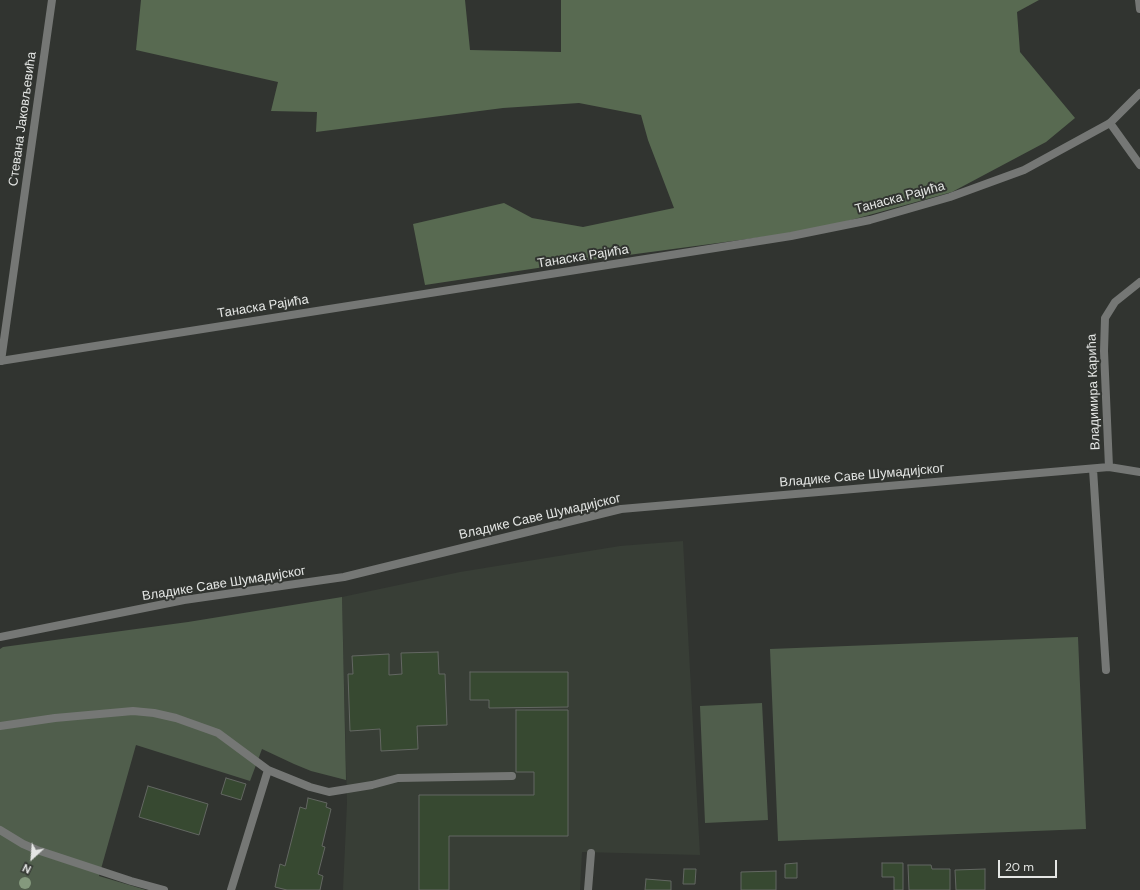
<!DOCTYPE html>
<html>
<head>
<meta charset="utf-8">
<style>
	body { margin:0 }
	#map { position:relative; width:1140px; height:890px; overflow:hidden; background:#313430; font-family:"DM Sans",sans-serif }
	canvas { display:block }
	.north { position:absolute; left:12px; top:838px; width:40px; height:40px; -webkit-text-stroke:3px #313430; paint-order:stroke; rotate:206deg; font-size:11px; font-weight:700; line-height:16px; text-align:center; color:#e4e6e4 }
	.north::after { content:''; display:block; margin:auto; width:14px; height:18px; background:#e4e6e4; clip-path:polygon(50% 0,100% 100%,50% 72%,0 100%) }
	.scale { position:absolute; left:998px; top:860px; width:59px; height:18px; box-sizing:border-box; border:2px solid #e4e6e4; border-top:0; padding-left:5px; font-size:12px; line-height:14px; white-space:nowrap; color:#e4e6e4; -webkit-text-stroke:3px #313430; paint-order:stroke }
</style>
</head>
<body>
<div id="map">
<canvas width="1140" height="890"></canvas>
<div class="north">N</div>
<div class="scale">20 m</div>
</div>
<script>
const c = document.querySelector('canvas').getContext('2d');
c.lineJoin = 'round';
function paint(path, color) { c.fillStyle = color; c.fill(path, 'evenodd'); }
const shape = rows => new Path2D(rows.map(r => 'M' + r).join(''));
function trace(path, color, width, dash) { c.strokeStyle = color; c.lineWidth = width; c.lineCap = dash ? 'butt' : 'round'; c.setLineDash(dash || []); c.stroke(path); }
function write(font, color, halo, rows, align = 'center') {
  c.font = font + ' "DM Sans",sans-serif'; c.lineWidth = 4; c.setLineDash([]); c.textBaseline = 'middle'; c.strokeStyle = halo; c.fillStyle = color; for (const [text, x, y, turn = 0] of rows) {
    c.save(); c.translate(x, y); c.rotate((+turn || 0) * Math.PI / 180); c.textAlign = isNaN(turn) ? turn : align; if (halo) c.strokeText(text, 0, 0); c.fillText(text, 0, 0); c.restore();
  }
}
paint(shape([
	[683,541,700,855,582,852,580,890,343,890,347,803,342,597,460,572,620,546]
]), '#383e36');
paint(shape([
	[342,597,346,780,311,771,294,764,262,749,250,781,136,745,99,876,146,890,0,890,0,649,3,647,188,622],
	[1078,637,1086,829,778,841,770,649],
	[762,703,768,820,705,823,700,706]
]), '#505e4c');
paint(shape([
	[141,0,465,0,470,50,561,52,561,0,1039,0,1017,12,1020,52,1075,118,1046,142,952,192,815,230,591,260,425,285,413,224,504,203,532,218,583,227,674,208,648,140,641,115,579,103,503,108,316,132,317,112,271,111,278,82,136,50]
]), '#586a51');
const building = shape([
	[438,652,439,674,445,674,447,725,417,726,418,749,381,751,380,729,350,731,348,674,353,674,352,656,389,654,389,675,402,674,401,653,438,652],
	[470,672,568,672,568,707,489,708,489,700,470,700,470,672],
	[516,710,568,710,568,836,449,836,449,890,419,890,419,795,534,795,534,772,516,772,516,710],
	[226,778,246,784,241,800,221,794,226,778],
	[148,786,208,804,199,835,139,817,148,786],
	[308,798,327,803,326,807,331,809,322,846,325,847,318,874,323,876,320,890,287,890,275,887,280,864,285,866,300,807,306,809,308,798],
	[797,863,797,878,785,878,785,864,797,863],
	[882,863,903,863,903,890,894,890,894,877,882,877,882,863],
	[908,865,931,865,932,869,950,869,950,890,909,890,908,865],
	[684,869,696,869,695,884,683,884,684,869],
	[985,869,985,890,956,890,955,870,985,869],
	[776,871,776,890,741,890,741,872,776,871],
	[646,879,671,881,671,890,645,890,646,879]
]);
paint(building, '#374931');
trace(building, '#636762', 1);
trace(shape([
	[0,726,55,718,133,711,154,713,176,718,218,733,268,770,310,787,329,792,372,785,398,778,512,776],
	[0,830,23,844,37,850,131,881,164,890],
	[231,890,268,770]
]), '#757775', 8);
trace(shape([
	[1139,0,1140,9],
	[1110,123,1140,165],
	[1,361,52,0],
	[1109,467,1104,351,1105,318,1115,302,1140,282],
	[1093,469,1106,670],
	[0,637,184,600,344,577,621,509,1109,467,1140,472],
	[588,890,591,853]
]), '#757775', 8);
trace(shape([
	[0,361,791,236,870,220,950,197,1024,170,1110,123,1140,93]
]), '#757775', 8);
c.fillStyle = '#84997d';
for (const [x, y] of [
	[25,883]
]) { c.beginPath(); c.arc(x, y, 6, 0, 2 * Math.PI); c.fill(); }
write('13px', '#e4e6e4', '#313430', [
	["Стевана Јаковљевића",23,119,-82],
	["Танаска Рајића",900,198,-15],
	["Танаска Рајића",583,257,-9],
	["Танаска Рајића",263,307,-9],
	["Владимира Карића",1094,392,-92],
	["Владике Саве Шумадијског",862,476,-5],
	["Владике Саве Шумадијског",540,517,-13],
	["Владике Саве Шумадијског",224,584,-9]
]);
</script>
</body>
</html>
